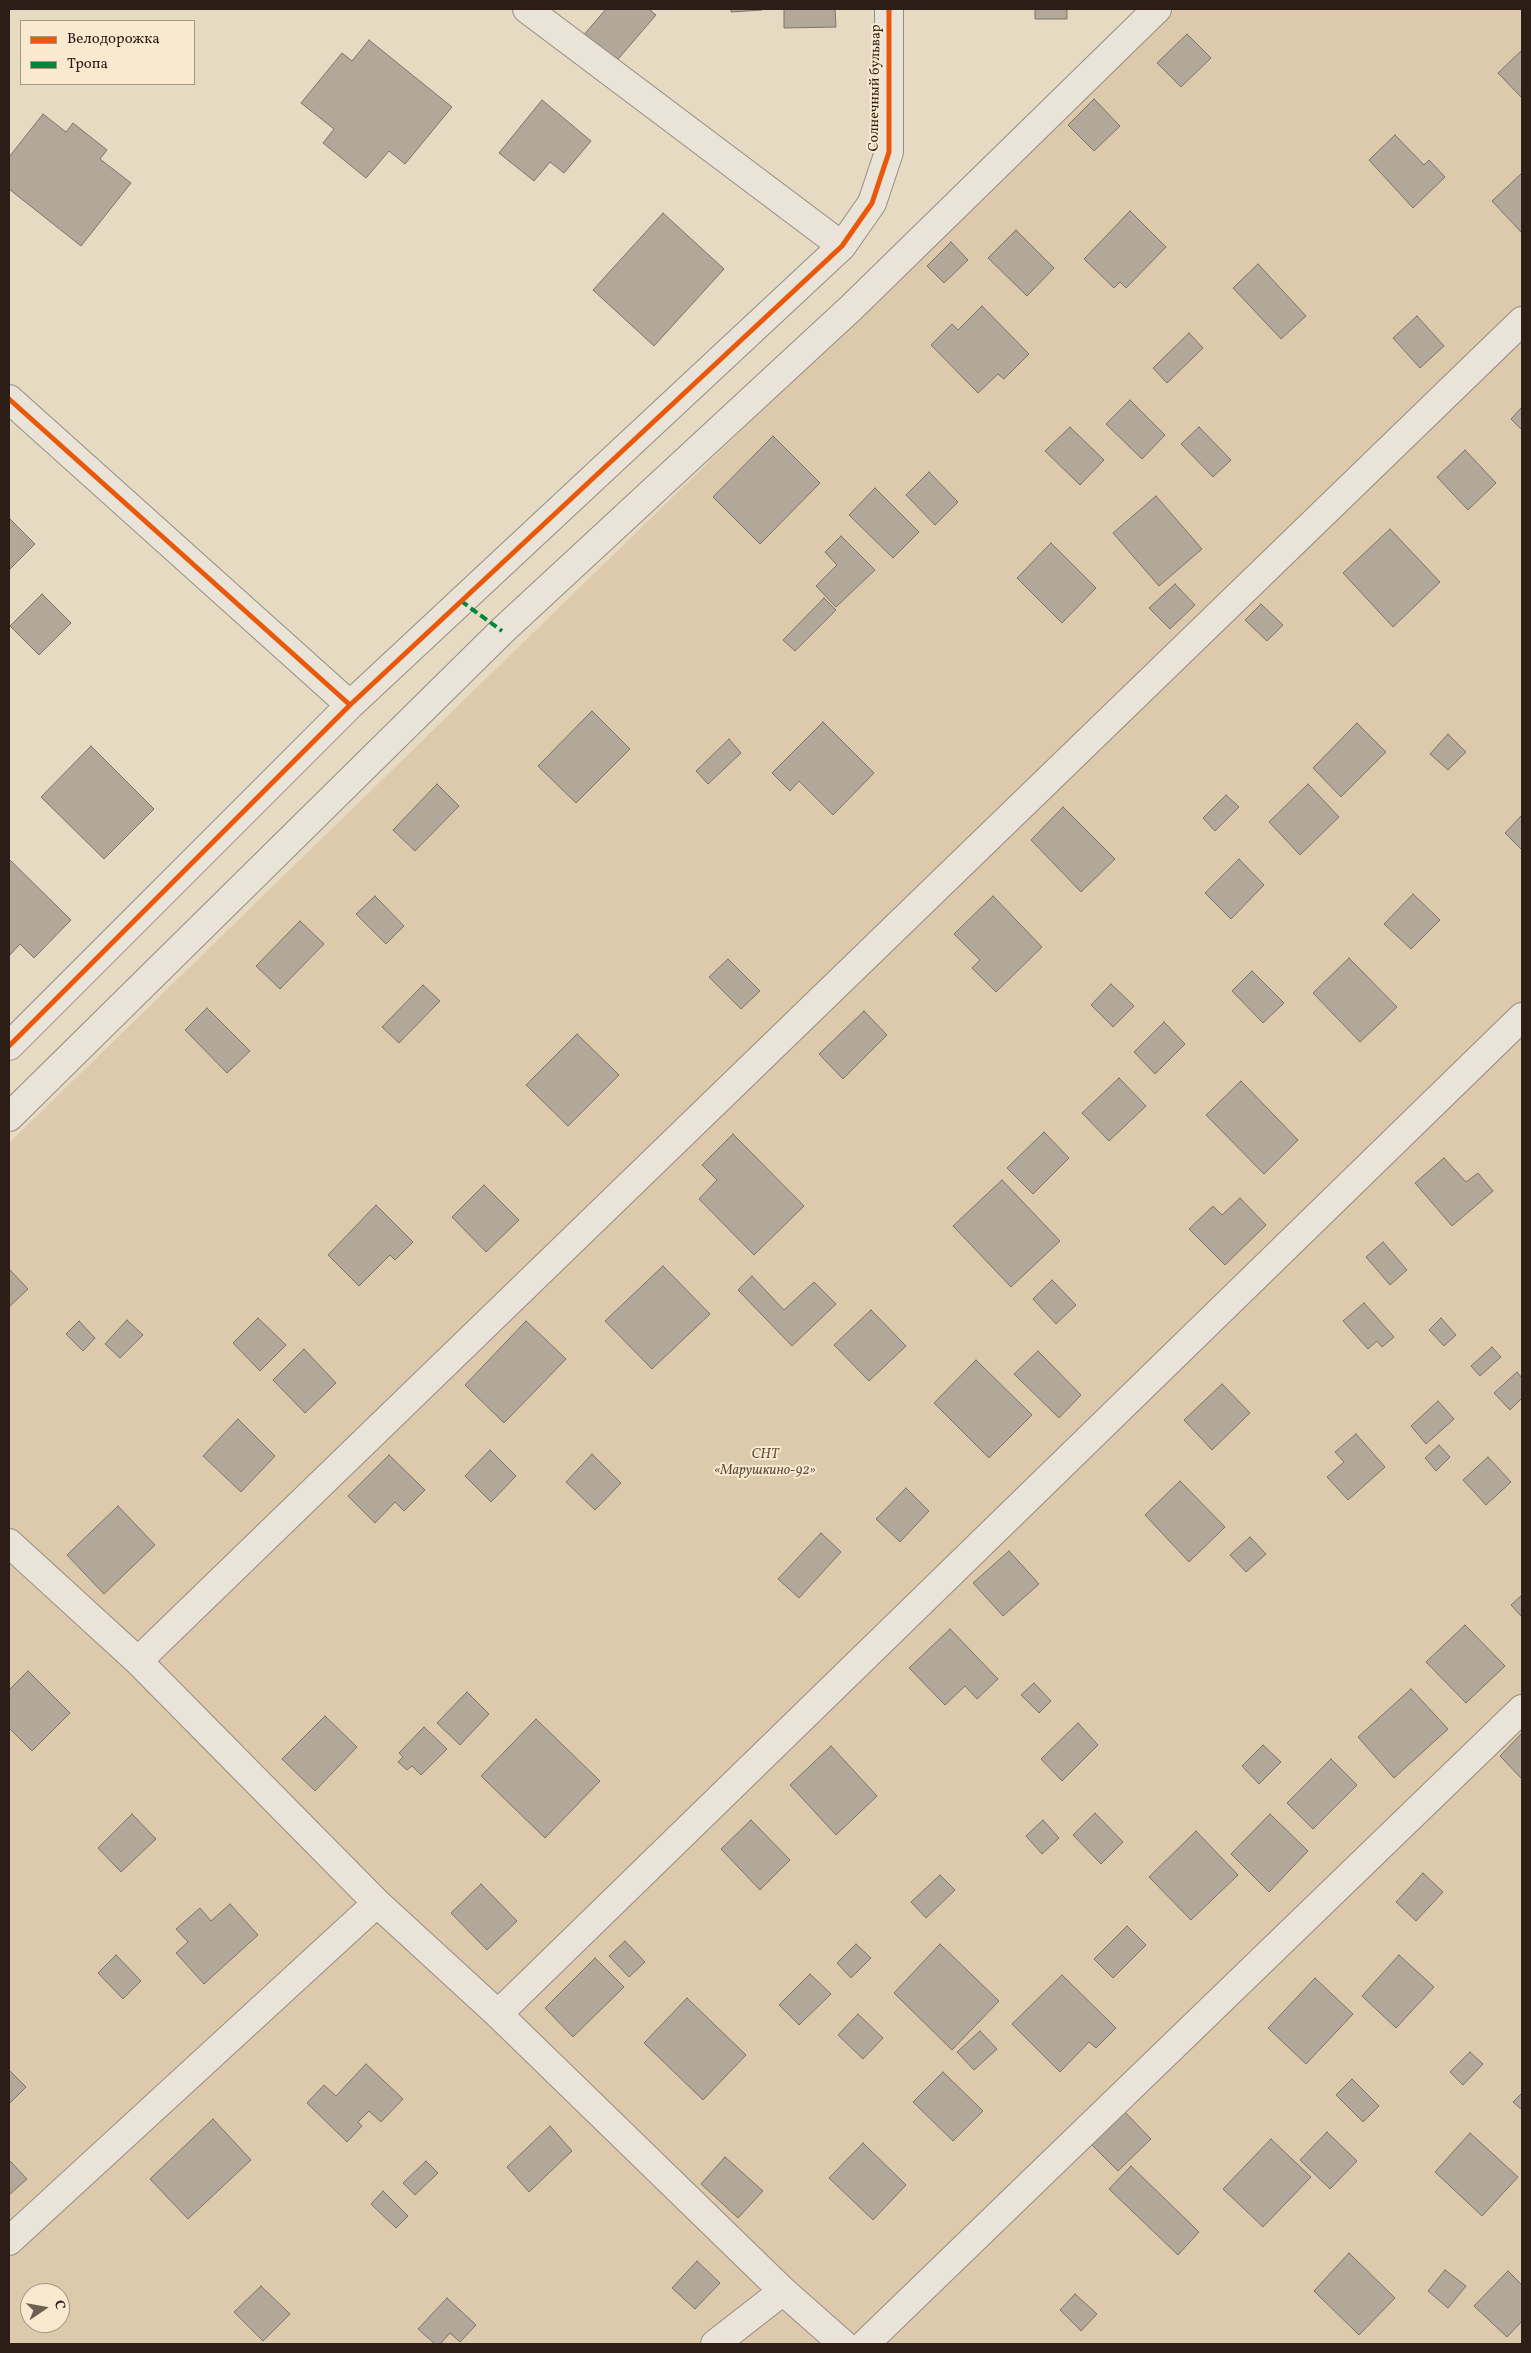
<!DOCTYPE html>
<html>
<head>
<meta charset="utf-8">
<style>
	body { margin:0 }
	#map { position:relative; width:1531px; height:2353px; overflow:hidden; background:#e7dac3; font-family:Vollkorn,serif }
	canvas { display:block }
	.frame { position:absolute; inset:0; border:10px solid #2d1d17; pointer-events:none }
	.legend { position:absolute; left:20px; top:20px; width:175px; height:65px; box-sizing:border-box; background:#f9e9ce; border:1px solid #a79785; margin:0; padding:6px 9px; list-style:none; font-size:15px; color:#2d1d17 }
	.legend li { display:flex; align-items:center; gap:10px; height:25px }
	.legend b { width:25px; border:1px solid #a79785 }
	.north { position:absolute; left:20px; top:2283px; width:50px; height:50px; box-sizing:border-box; background:#f9e9ce; border:1px solid #a79785; border-radius:50%; rotate:78deg; font-size:14px; font-weight:700; line-height:20px; text-align:center; color:#2d1d17 }
	.north::after { content:''; display:block; margin:auto; width:18px; height:22px; background:#6e5f53; clip-path:polygon(50% 0,100% 100%,50% 72%,0 100%) }
</style>
</head>
<body>
<div id="map">
<canvas width="1531" height="2353"></canvas>
<div class="frame"></div>
<ul class="legend">
<li><b style="height:6px;background:#e8590c"></b>Велодорожка</li>
<li><b style="height:6px;background:#00873e"></b>Тропа</li>
</ul>
<div class="north">С</div>
</div>
<script>
const c = document.querySelector('canvas').getContext('2d');
c.lineJoin = 'round';
function paint(path, color) { c.fillStyle = color; c.fill(path, 'evenodd'); }
const shape = rows => new Path2D(rows.map(r => 'M' + r).join(''));
function trace(path, color, width, dash) { c.strokeStyle = color; c.lineWidth = width; c.lineCap = dash ? 'butt' : 'round'; c.setLineDash(dash || []); c.stroke(path); }
function write(font, color, halo, rows, align = 'center') {
  c.font = font + ' Vollkorn,serif'; c.lineWidth = 4; c.setLineDash([]); c.textBaseline = 'middle'; c.strokeStyle = halo; c.fillStyle = color; for (const [text, x, y, turn = 0] of rows) {
    c.save(); c.translate(x, y); c.rotate((+turn || 0) * Math.PI / 180); c.textAlign = isNaN(turn) ? turn : align; if (halo) c.strokeText(text, 0, 0); c.fillText(text, 0, 0); c.restore();
  }
}
paint(shape([
	[1174,9,1522,9,1522,2344,9,2344,9,1143],
	[30,2293,60,2293,60,2323,30,2323]
]), '#ddcaac');
const building = shape([
	[606,9,649,9,656,15,613,65,582,37,606,9],
	[731,9,762,9,762,10,731,12,731,9],
	[784,9,835,9,836,27,784,28,784,9],
	[1035,9,1067,9,1067,19,1035,19,1035,9],
	[1187,34,1211,58,1181,87,1157,63,1187,34],
	[369,40,452,107,405,164,389,151,366,178,323,143,334,129,301,103,342,53,352,61,369,40],
	[1522,50,1522,98,1498,73,1522,50],
	[1094,99,1120,126,1094,151,1068,125,1094,99],
	[542,100,591,141,564,173,550,162,534,181,499,153,542,100],
	[43,114,66,132,73,123,107,150,100,159,131,183,81,246,9,189,9,157,43,114],
	[1395,135,1424,165,1429,160,1445,177,1413,208,1369,160,1395,135],
	[1522,173,1522,233,1492,201,1522,173],
	[1130,211,1166,247,1126,288,1120,282,1114,288,1084,259,1130,211],
	[663,213,724,269,654,346,593,290,663,213],
	[1016,230,1054,268,1027,296,988,258,1016,230],
	[951,242,968,260,944,283,927,266,951,242],
	[1258,264,1306,316,1281,339,1233,288,1258,264],
	[982,306,1029,354,1004,379,998,374,978,393,931,345,952,324,958,330,982,306],
	[1417,316,1444,346,1420,368,1393,338,1417,316],
	[1189,333,1203,348,1167,383,1153,368,1189,333],
	[1130,400,1165,435,1142,459,1106,424,1130,400],
	[1522,407,1522,430,1511,419,1522,407],
	[1070,427,1104,460,1080,485,1045,451,1070,427],
	[1199,427,1231,460,1213,477,1181,444,1199,427],
	[773,436,820,483,760,544,713,497,773,436],
	[1465,450,1496,483,1468,510,1437,477,1465,450],
	[929,472,958,502,935,525,906,495,929,472],
	[875,488,919,532,893,558,849,515,875,488],
	[1156,496,1202,549,1159,586,1113,533,1156,496],
	[9,518,35,544,9,570,9,518],
	[1390,529,1440,582,1393,627,1343,573,1390,529],
	[841,536,875,570,836,607,816,586,837,565,825,552,841,536],
	[1051,543,1096,588,1062,623,1017,578,1051,543],
	[1175,584,1195,605,1170,629,1149,608,1175,584],
	[42,594,71,623,39,655,10,626,42,594],
	[824,598,836,610,795,651,783,640,824,598],
	[1261,604,1283,625,1267,641,1245,620,1261,604],
	[592,711,630,749,576,803,538,766,592,711],
	[823,722,874,773,833,815,799,781,790,791,772,773,823,722],
	[1357,723,1386,752,1341,797,1313,768,1357,723],
	[1448,734,1466,752,1448,770,1430,754,1448,734],
	[729,739,741,753,708,784,696,771,729,739],
	[91,746,154,809,104,859,41,797,91,746],
	[437,784,459,806,415,851,393,830,437,784],
	[1308,784,1339,817,1300,855,1269,822,1308,784],
	[1226,795,1239,807,1215,831,1203,818,1226,795],
	[1063,807,1115,859,1081,892,1031,840,1063,807],
	[1522,815,1522,850,1505,833,1522,815],
	[9,859,71,920,34,958,20,944,9,956,9,859],
	[1239,859,1264,885,1231,919,1205,893,1239,859],
	[1413,894,1440,920,1411,949,1384,924,1413,894],
	[375,896,404,926,386,944,356,914,375,896],
	[993,896,1042,947,996,992,972,968,980,960,954,934,993,896],
	[300,921,324,944,280,989,256,966,300,921],
	[1349,958,1397,1007,1360,1042,1313,993,1349,958],
	[728,959,760,991,741,1009,709,977,728,959],
	[1252,971,1284,1003,1263,1023,1232,991,1252,971],
	[1111,984,1134,1006,1113,1027,1091,1005,1111,984],
	[423,985,440,1001,399,1043,382,1027,423,985],
	[207,1008,250,1051,227,1073,185,1030,207,1008],
	[864,1011,887,1035,843,1079,819,1054,864,1011],
	[1164,1022,1185,1044,1155,1074,1134,1052,1164,1022],
	[577,1034,619,1075,568,1126,526,1085,577,1034],
	[1119,1078,1146,1106,1109,1141,1082,1113,1119,1078],
	[1241,1081,1298,1140,1264,1174,1206,1115,1241,1081],
	[1044,1132,1069,1158,1033,1194,1007,1168,1044,1132],
	[733,1134,804,1206,754,1255,699,1199,717,1180,702,1165,733,1134],
	[1444,1158,1466,1182,1478,1173,1493,1191,1452,1226,1415,1183,1444,1158],
	[1002,1180,1060,1241,1011,1287,953,1226,1002,1180],
	[484,1185,519,1220,486,1252,452,1217,484,1185],
	[1240,1198,1266,1225,1225,1265,1189,1229,1213,1206,1222,1215,1240,1198],
	[376,1205,413,1242,395,1260,390,1255,359,1286,328,1255,376,1205],
	[1383,1242,1407,1270,1390,1285,1366,1257,1383,1242],
	[663,1266,710,1314,652,1369,605,1321,663,1266],
	[9,1269,28,1289,9,1307,9,1269],
	[752,1276,784,1310,814,1282,836,1304,792,1346,738,1290,752,1276],
	[1052,1280,1076,1305,1056,1324,1033,1299,1052,1280],
	[1364,1303,1394,1337,1382,1347,1377,1341,1368,1349,1343,1321,1364,1303],
	[871,1310,906,1346,869,1381,834,1345,871,1310],
	[258,1318,286,1345,260,1371,233,1343,258,1318],
	[1441,1318,1456,1335,1444,1346,1429,1330,1441,1318],
	[127,1320,143,1335,120,1358,105,1344,127,1320],
	[79,1321,95,1338,83,1351,66,1334,79,1321],
	[526,1321,566,1359,504,1423,465,1385,526,1321],
	[1492,1347,1501,1357,1480,1376,1471,1366,1492,1347],
	[304,1349,336,1383,305,1413,273,1380,304,1349],
	[1038,1351,1081,1395,1059,1418,1014,1374,1038,1351],
	[976,1360,1032,1415,989,1458,934,1403,976,1360],
	[1517,1372,1522,1378,1522,1398,1510,1410,1494,1393,1517,1372],
	[1222,1384,1250,1413,1212,1450,1184,1420,1222,1384],
	[1438,1401,1454,1419,1426,1444,1411,1426,1438,1401],
	[238,1419,275,1456,241,1492,203,1456,238,1419],
	[1356,1434,1385,1467,1348,1500,1327,1477,1344,1462,1335,1452,1356,1434],
	[1439,1445,1450,1457,1436,1471,1425,1458,1439,1445],
	[490,1450,516,1476,491,1502,465,1476,490,1450],
	[592,1454,621,1483,595,1510,566,1482,592,1454],
	[389,1455,425,1490,404,1511,395,1502,375,1523,348,1496,389,1455],
	[1488,1457,1511,1482,1486,1505,1463,1480,1488,1457],
	[1180,1481,1225,1527,1189,1562,1145,1515,1180,1481],
	[906,1488,929,1511,900,1542,876,1519,906,1488],
	[118,1506,155,1545,104,1594,67,1555,118,1506],
	[821,1533,841,1552,799,1598,778,1579,821,1533],
	[1250,1537,1266,1554,1246,1572,1230,1555,1250,1537],
	[1009,1551,1039,1584,1003,1616,973,1583,1009,1551],
	[1522,1595,1522,1617,1511,1605,1522,1595],
	[1465,1625,1505,1666,1466,1703,1426,1662,1465,1625],
	[950,1629,998,1679,977,1699,965,1686,945,1705,909,1668,950,1629],
	[28,1671,70,1713,32,1751,9,1728,9,1690,28,1671],
	[1034,1683,1051,1701,1039,1713,1021,1695,1034,1683],
	[1411,1689,1448,1729,1394,1778,1358,1737,1411,1689],
	[467,1692,489,1714,460,1745,437,1723,467,1692],
	[325,1716,357,1747,315,1791,282,1759,325,1716],
	[536,1719,600,1781,545,1838,481,1776,536,1719],
	[1078,1723,1098,1745,1062,1781,1041,1759,1078,1723],
	[424,1727,447,1749,421,1775,412,1766,407,1770,398,1762,403,1757,399,1753,424,1727],
	[1522,1733,1522,1779,1500,1756,1522,1733],
	[1263,1745,1281,1762,1259,1784,1242,1766,1263,1745],
	[831,1746,877,1796,836,1835,790,1785,831,1746],
	[1331,1759,1357,1785,1313,1829,1287,1803,1331,1759],
	[1095,1813,1123,1842,1101,1864,1073,1835,1095,1813],
	[132,1814,156,1839,121,1872,98,1848,132,1814],
	[1270,1814,1308,1851,1269,1892,1231,1854,1270,1814],
	[751,1820,790,1860,760,1890,721,1849,751,1820],
	[1043,1820,1059,1838,1042,1854,1026,1836,1043,1820],
	[1196,1831,1238,1875,1191,1920,1149,1877,1196,1831],
	[1423,1873,1443,1892,1416,1921,1396,1902,1423,1873],
	[940,1875,955,1890,926,1918,911,1902,940,1875],
	[481,1884,517,1921,487,1950,451,1913,481,1884],
	[230,1904,258,1935,204,1984,176,1953,188,1942,176,1929,200,1908,211,1921,230,1904],
	[1127,1926,1146,1945,1113,1978,1094,1959,1127,1926],
	[625,1941,645,1962,629,1977,609,1956,625,1941],
	[856,1944,871,1958,851,1978,837,1963,856,1944],
	[940,1944,999,2001,952,2050,894,1993,940,1944],
	[116,1955,141,1981,123,1999,98,1973,116,1955],
	[1399,1955,1434,1987,1396,2028,1362,1996,1399,1955],
	[595,1958,624,1987,573,2037,545,2008,595,1958],
	[810,1974,831,1994,799,2025,779,2005,810,1974],
	[1062,1975,1116,2028,1096,2048,1089,2042,1060,2072,1012,2024,1062,1975],
	[1315,1978,1353,2014,1306,2064,1268,2028,1315,1978],
	[687,1998,746,2055,703,2100,644,2043,687,1998],
	[858,2014,883,2038,863,2059,838,2035,858,2014],
	[980,2031,997,2049,974,2070,957,2052,980,2031],
	[1470,2052,1483,2064,1463,2085,1450,2072,1470,2052],
	[366,2064,403,2099,381,2122,369,2111,358,2122,362,2126,347,2142,307,2103,324,2085,336,2096,366,2064],
	[9,2070,26,2087,9,2104,9,2070],
	[943,2072,983,2111,953,2141,913,2102,943,2072],
	[1352,2079,1379,2106,1363,2122,1336,2095,1352,2079],
	[1522,2093,1522,2110,1513,2102,1522,2093],
	[1121,2108,1151,2139,1118,2171,1088,2141,1121,2108],
	[213,2119,251,2160,188,2219,150,2179,213,2119],
	[550,2126,572,2151,529,2192,507,2167,550,2126],
	[1327,2132,1357,2161,1330,2189,1300,2160,1327,2132],
	[1470,2133,1518,2177,1482,2216,1435,2172,1470,2133],
	[1271,2139,1311,2177,1263,2227,1223,2189,1271,2139],
	[863,2143,906,2185,873,2220,829,2178,863,2143],
	[725,2157,763,2191,738,2218,701,2184,725,2157],
	[9,2160,27,2179,9,2195,9,2160],
	[426,2161,438,2173,415,2195,403,2183,426,2161],
	[1131,2166,1199,2232,1178,2255,1109,2189,1131,2166],
	[383,2191,408,2216,396,2228,371,2204,383,2191],
	[1349,2253,1395,2298,1359,2335,1314,2291,1349,2253],
	[697,2261,720,2283,695,2309,672,2288,697,2261],
	[1445,2270,1466,2286,1448,2308,1428,2291,1445,2270],
	[1508,2271,1522,2285,1522,2321,1507,2337,1474,2306,1508,2271],
	[261,2286,290,2314,263,2341,234,2312,261,2286],
	[1075,2294,1097,2314,1081,2331,1060,2310,1075,2294],
	[447,2298,476,2325,460,2342,450,2333,440,2344,435,2344,418,2329,447,2298]
]);
paint(building, '#b2a89a');
trace(building, '#7d7468', 1);
const minor = shape([
	[527,9,842,246],
	[9,399,350,705,9,1046],
	[350,705,842,246,872,203,889,152,889,9],
	[9,1117,502,631,852,307,1157,9],
	[9,1543,138,1661,377,1903,498,2014,783,2291,843,2344],
	[138,1661,1522,321],
	[498,2014,1522,1017],
	[9,2241,377,1903],
	[715,2344,783,2291],
	[865,2344,1522,1709]
]);
trace(minor, '#968d80', 30);
trace(minor, '#eae3d8', 28);
trace(shape([
	[461,601,502,631]
]), '#00873e', 4, [8, 4]);
trace(shape([
	[9,399,350,705,9,1046],
	[350,705,842,246,872,203,889,152,889,9]
]), '#e8590c', 5);
write('14px', '#2d1d17', '#f9e9ce', [
	["Солнечный бульвар",876,88,-89]
]);
write('italic 14px', '#5f4d3e', '#f9e9ce', [
	["СНТ",765,1455],
	["«Марушкино-92»",765,1471]
]);
</script>
</body>
</html>
